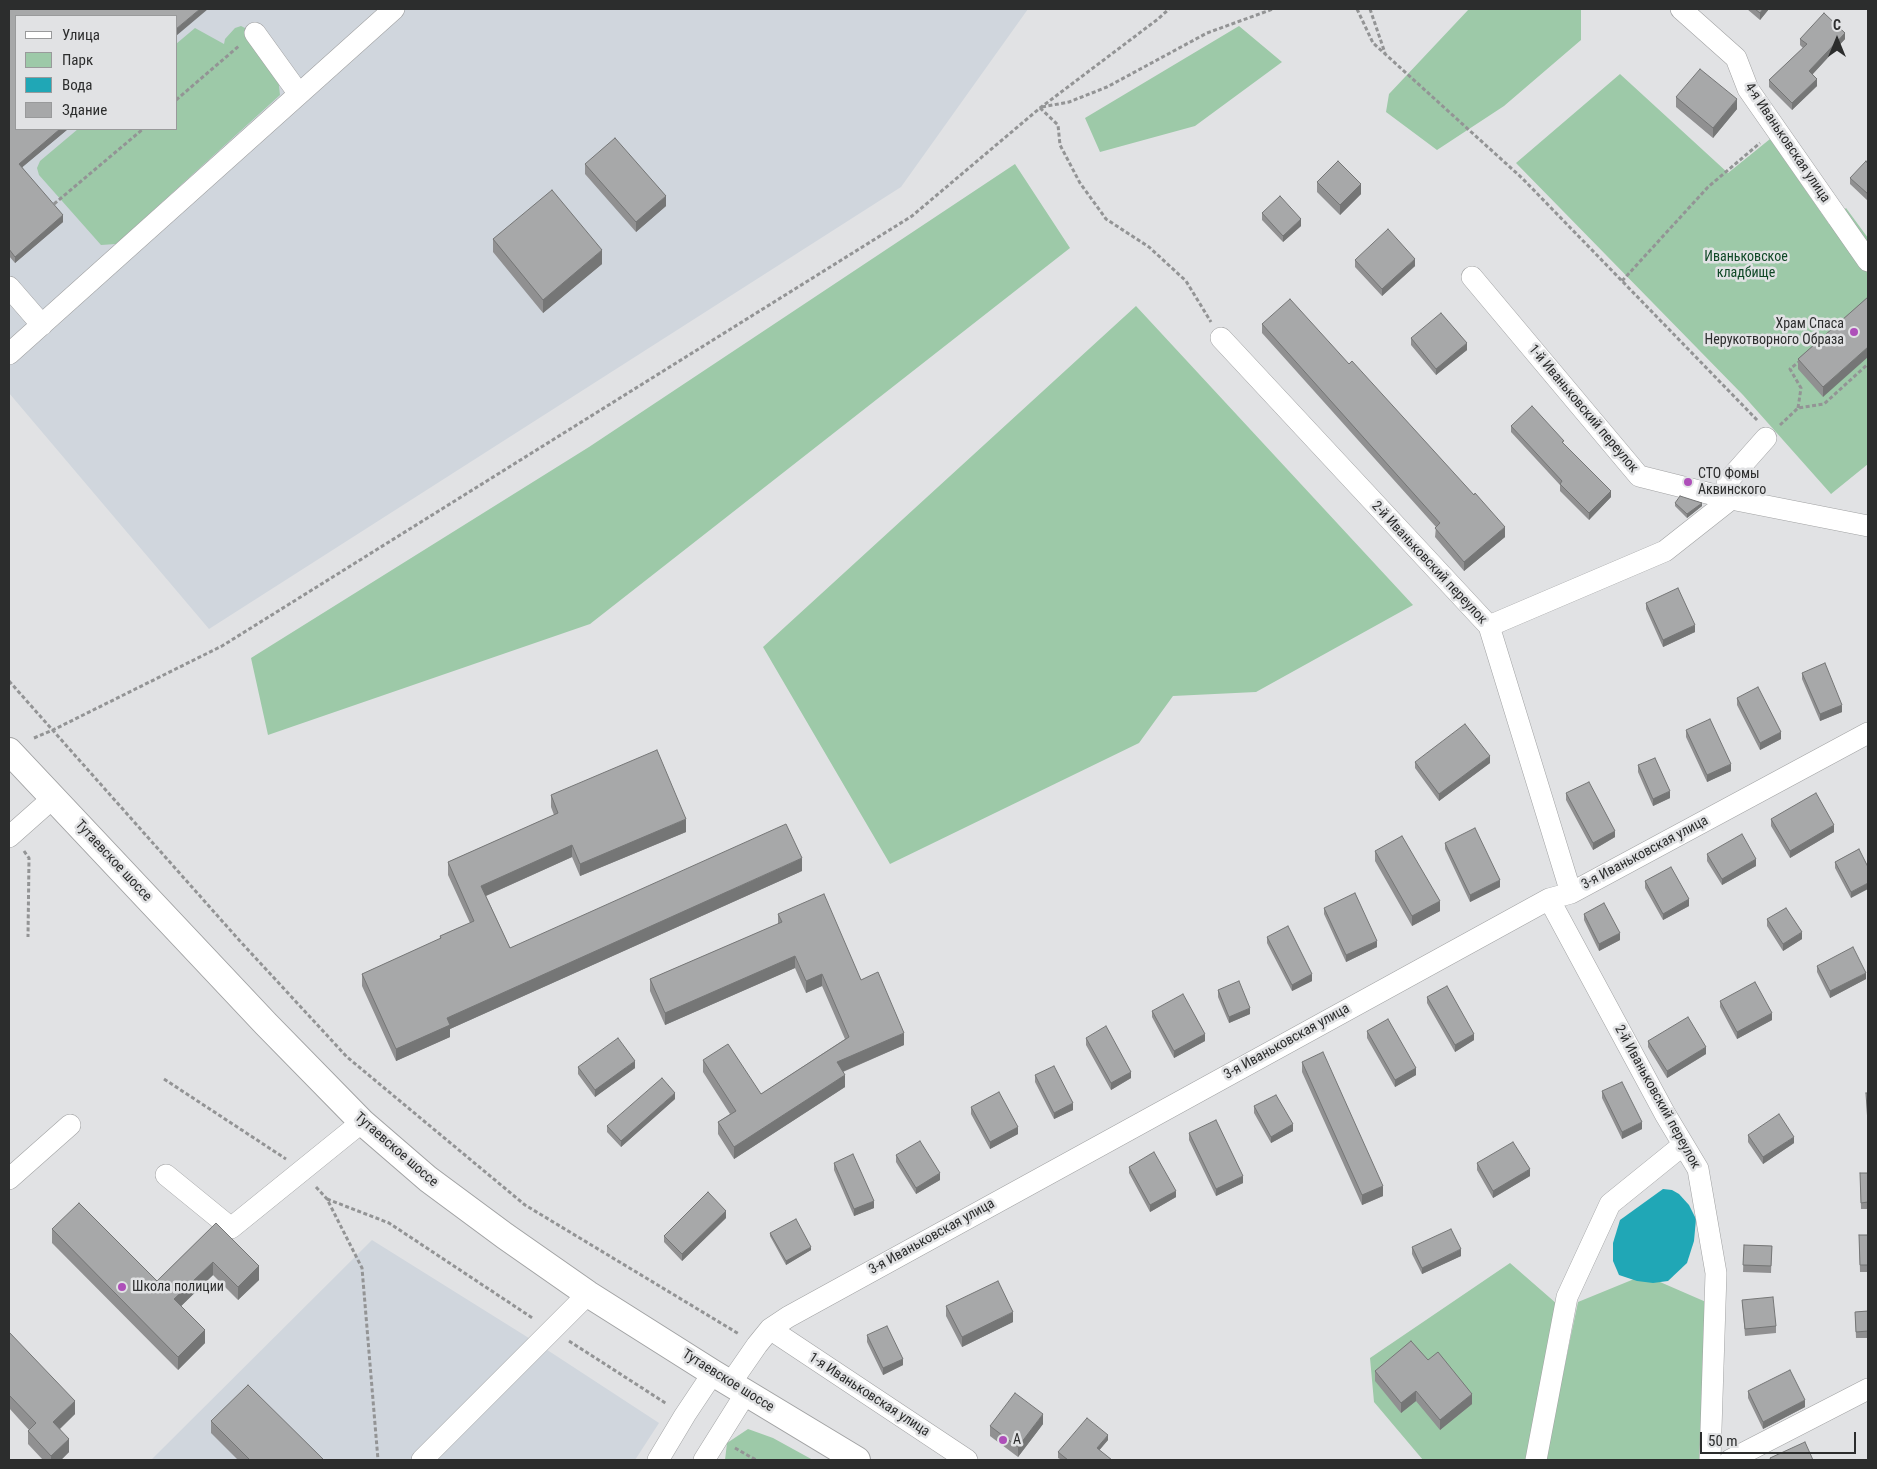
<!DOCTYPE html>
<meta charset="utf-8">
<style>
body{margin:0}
#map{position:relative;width:1877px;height:1469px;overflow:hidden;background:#e1e2e4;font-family:"Roboto Condensed",sans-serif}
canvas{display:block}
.frame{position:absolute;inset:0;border:10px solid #2c2d2d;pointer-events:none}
.legend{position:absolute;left:15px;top:15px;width:162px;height:115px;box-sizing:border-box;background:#e1e2e4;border:1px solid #999a9b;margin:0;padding:6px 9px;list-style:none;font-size:15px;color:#2c2d2d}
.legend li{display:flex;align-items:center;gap:10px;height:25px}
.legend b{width:25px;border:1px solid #999a9b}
.north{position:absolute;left:1812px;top:15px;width:50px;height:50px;-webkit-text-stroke:4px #e1e2e4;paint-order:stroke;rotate:0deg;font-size:14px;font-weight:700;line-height:20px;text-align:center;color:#2c2d2d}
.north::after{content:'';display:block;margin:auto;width:18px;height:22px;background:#2c2d2d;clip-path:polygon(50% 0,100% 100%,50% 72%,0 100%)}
.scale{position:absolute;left:1700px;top:1432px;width:156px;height:22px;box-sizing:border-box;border:2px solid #2c2d2d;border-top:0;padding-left:6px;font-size:15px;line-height:18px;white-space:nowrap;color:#2c2d2d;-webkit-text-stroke:4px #e1e2e4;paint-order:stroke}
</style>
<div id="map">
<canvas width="1877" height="1469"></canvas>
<div class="frame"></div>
<ul class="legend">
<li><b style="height:6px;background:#fff"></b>Улица</li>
<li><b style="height:14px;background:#9dc9a8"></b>Парк</li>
<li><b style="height:14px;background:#20a7b6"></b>Вода</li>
<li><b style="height:14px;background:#a7a8a9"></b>Здание</li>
</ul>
<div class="north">С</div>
<div class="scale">50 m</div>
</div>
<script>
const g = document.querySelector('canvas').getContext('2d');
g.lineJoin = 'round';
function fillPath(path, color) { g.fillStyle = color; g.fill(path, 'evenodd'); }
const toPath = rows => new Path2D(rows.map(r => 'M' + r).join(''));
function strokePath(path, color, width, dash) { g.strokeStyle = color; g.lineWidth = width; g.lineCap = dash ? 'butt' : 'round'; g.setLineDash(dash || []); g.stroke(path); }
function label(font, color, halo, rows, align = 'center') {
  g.font = font + ' "Roboto Condensed",sans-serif'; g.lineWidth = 5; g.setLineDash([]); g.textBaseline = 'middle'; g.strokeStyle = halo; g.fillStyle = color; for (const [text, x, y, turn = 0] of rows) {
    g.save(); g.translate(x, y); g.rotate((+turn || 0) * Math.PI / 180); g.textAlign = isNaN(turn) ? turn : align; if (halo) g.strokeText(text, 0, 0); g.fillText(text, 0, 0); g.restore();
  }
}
fillPath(toPath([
 [9,9,1028,9,901,187,209,629,9,393],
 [16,16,176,16,176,129,16,129],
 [372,1240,532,1340,659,1423,635,1460,151,1460]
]), '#d0d6dd');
fillPath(toPath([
 [1469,9,1581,9,1581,40,1504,106,1437,150,1386,112,1389,94],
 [241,26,245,28,256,42,278,77,280,95,116,244,101,245,39,175,37,168,40,161,78,129,176,129,176,44,195,28,224,44,225,39,235,28],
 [1239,26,1282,62,1195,126,1100,152,1085,118],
 [1620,74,1728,173,1770,139,1829,224,1846,208,1868,238,1868,464,1831,494,1743,395,1516,163],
 [1015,164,1070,248,590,624,268,735,251,658,589,447],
 [1136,306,1413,605,1256,692,1173,696,1139,743,890,864,763,647],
 [1510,1263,1557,1304,1526,1460,1423,1460,1374,1402,1370,1358],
 [1644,1275,1706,1302,1703,1460,1545,1460,1578,1302],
 [748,1429,773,1438,813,1460,725,1460,727,1443]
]), '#9dc9a8');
fillPath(toPath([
 [1663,1189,1672,1190,1679,1194,1689,1205,1696,1219,1694,1241,1687,1263,1668,1281,1653,1283,1637,1281,1619,1275,1613,1261,1613,1243,1620,1220]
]), '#20a7b6');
const minor = toPath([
 [1681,9,1736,58,1748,89,1868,261],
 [255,33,299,94],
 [1472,277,1639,476,1731,499,1868,526],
 [9,287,42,325],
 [1221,338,1489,626,1571,893],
 [9,354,394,9],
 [1489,626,1665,551,1731,499,1727,482,1766,438],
 [9,837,53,798],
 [1549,899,1665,1114,1698,1169,1716,1273,1710,1460],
 [166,1175,231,1228,362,1122],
 [9,1179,70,1125],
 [770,1329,967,1460],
 [730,1384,757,1345,770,1329,788,1317,1549,899,1571,893,1868,733],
 [422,1460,588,1294],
 [658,1460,685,1415,713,1373],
 [704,1460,746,1393],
 [1536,1460,1567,1297,1610,1204,1683,1145],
 [1730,1460,1868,1389]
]);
const major = toPath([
 [9,751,266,1024,362,1122,428,1179,505,1236,588,1294,713,1373,857,1460]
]);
strokePath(minor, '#a1a2a3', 22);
strokePath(major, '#a1a2a3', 28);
strokePath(toPath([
 [1357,9,1373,43,1522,178,1758,421],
 [1370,9,1385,53],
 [176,100,240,45],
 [1042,107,1069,102,1107,87,1207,33,1273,9],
 [1040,108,1058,125,1060,145,1080,183,1106,219,1149,247,1186,281,1211,322],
 [54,204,143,129],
 [1622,281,1708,187,1760,143],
 [1798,408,1801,388,1790,369,1800,361],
 [1780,425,1798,408,1824,404,1868,364],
 [9,681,239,940,347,1057,525,1205,739,1334],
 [34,738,53,730,222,646,912,216,1040,108,1158,19,1169,9],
 [24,851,29,858,28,937],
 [164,1079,286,1159],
 [316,1187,327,1199,362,1268,378,1460],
 [327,1199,389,1223,534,1319],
 [569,1341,667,1404],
 [735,1448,756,1460]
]), '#939495', 3, [4, 2.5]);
strokePath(minor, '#fff', 21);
strokePath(major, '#fff', 26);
fillPath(toPath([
 [9,9,16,129,68,129,22,167,63,222,15,263,9,256],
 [1747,9,1769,9,1760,20],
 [1800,39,1845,39,1812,75,1817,86,1792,110,1769,87,1769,80,1803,48,1800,45],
 [1676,97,1737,109,1713,138,1676,107],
 [585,164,666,206,636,232,585,174],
 [1868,164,1868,201,1850,184,1850,178],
 [1317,182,1361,194,1340,215,1317,192],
 [1262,213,1301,226,1283,242,1262,220],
 [493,239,602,264,543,313,493,252],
 [1355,260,1415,266,1382,296,1355,267],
 [1868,297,1823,397,1798,369,1798,359],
 [1262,324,1349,364,1474,495,1505,537,1464,571,1435,537,1436,527,1262,333],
 [1411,338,1467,350,1436,375,1411,345],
 [1511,426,1564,444,1611,497,1589,520,1560,491,1560,485,1511,432],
 [1675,503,1702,506,1687,518,1675,506],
 [1646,603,1695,632,1663,647,1646,609],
 [1802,673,1842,712,1820,721,1802,679],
 [1737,698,1781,739,1760,750,1737,705],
 [1686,730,1731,771,1707,782,1686,737],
 [1415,762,1490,763,1439,801,1415,768],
 [1638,765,1670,798,1653,806,1638,772],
 [1566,793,1615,837,1593,850,1566,800],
 [551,795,686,832,580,876,572,857,486,896,510,948,802,871,450,1029,450,1037,396,1061,362,986,362,974,440,939,440,936,470,923,448,875,448,862,554,815,551,807],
 [1771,819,1834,832,1790,858,1771,826],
 [1445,843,1500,887,1470,902,1445,849],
 [1859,849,1851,898,1835,868,1835,862],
 [1375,851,1440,911,1412,926,1375,861],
 [1707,854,1756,866,1722,885,1707,861],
 [1645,881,1689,906,1663,920,1645,888],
 [1324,908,1377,947,1346,962,1324,914],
 [778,914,861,980,904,1045,843,1072,845,1087,734,1159,718,1134,718,1122,730,1114,703,1072,703,1060,761,1094,845,1039,822,986,806,993,795,968,665,1025,650,991,650,979,778,924],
 [1584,914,1620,940,1599,951,1584,920],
 [1767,919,1802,939,1783,951,1767,926],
 [1267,937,1312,981,1292,991,1267,943],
 [1817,966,1866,979,1830,998,1817,972],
 [1218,990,1250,1014,1229,1023,1218,997],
 [1427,997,1474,1040,1455,1052,1427,1003],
 [1720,1001,1772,1020,1737,1039,1720,1007],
 [1152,1011,1205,1041,1174,1058,1152,1017],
 [1367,1031,1416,1075,1395,1087,1367,1038],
 [1086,1038,1131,1078,1111,1090,1086,1045],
 [1648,1041,1706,1054,1667,1078,1648,1047],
 [1302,1062,1383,1196,1362,1205,1302,1072],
 [578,1067,635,1068,595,1097,578,1074],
 [1035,1075,1073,1110,1054,1119,1035,1082],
 [1602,1091,1642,1129,1622,1139,1602,1098],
 [675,1099,621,1147,607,1132,607,1126],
 [1254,1106,1293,1131,1271,1143,1254,1113],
 [971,1107,1018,1134,990,1149,971,1114],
 [1189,1133,1243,1183,1216,1196,1189,1140],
 [1748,1135,1794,1143,1763,1164,1748,1142],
 [896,1155,940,1180,916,1194,896,1162],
 [834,1163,874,1208,854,1216,834,1170],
 [1477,1163,1530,1176,1493,1198,1477,1170],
 [1129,1167,1176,1197,1150,1212,1129,1173],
 [1860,1173,1868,1173,1868,1209,1861,1209],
 [726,1218,682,1261,664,1242,664,1236],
 [216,1223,259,1280,238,1300,213,1275,181,1306,205,1343,178,1370,52,1243,52,1229,157,1281],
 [770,1233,811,1250,786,1265,770,1236],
 [1859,1235,1868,1235,1868,1272,1860,1272],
 [1744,1245,1772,1246,1771,1273,1743,1272],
 [1412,1247,1461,1256,1422,1274,1412,1254],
 [1742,1300,1776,1326,1776,1333,1745,1336],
 [946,1306,1013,1322,962,1347,946,1316],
 [1868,1311,1868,1338,1856,1338,1855,1312],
 [9,1332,75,1414,60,1429,69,1452,61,1460,43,1460,28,1444,28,1431,29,1430,9,1408],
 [867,1335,903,1365,883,1375,867,1342],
 [1428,1360,1472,1404,1440,1430,1416,1401,1401,1413,1375,1381,1375,1371],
 [1748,1391,1805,1407,1763,1429,1748,1398],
 [211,1421,324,1460,238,1460,211,1433],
 [1043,1424,1018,1457,990,1436,990,1426],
 [1108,1440,1099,1450,1112,1460,1062,1460,1058,1458,1058,1452]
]), '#909091');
fillPath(toPath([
 [200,9,208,9,176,36,176,29],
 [1763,9,1769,9,1760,20,1760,13],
 [1845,33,1845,39,1809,78,1809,71],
 [1817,79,1817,86,1792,110,1792,103],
 [1737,99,1737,109,1713,138,1713,128],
 [60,129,68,129,19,170,19,164],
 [1361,184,1361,194,1340,215,1340,205],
 [666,196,666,206,636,232,636,222],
 [63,215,63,222,15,263,15,257],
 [1301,219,1301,226,1283,242,1283,236],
 [602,250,602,264,543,313,543,300],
 [1415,259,1415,266,1382,296,1382,289],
 [1467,343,1467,350,1436,375,1436,369],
 [1868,347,1868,357,1823,397,1823,387],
 [1611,491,1611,497,1589,520,1589,513],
 [1702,503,1702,506,1687,518,1687,514],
 [1505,527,1505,537,1464,571,1464,562],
 [1695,625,1695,632,1663,647,1663,640],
 [1842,705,1842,712,1820,721,1820,714],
 [1781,732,1781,739,1760,750,1760,743],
 [1490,756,1490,763,1439,801,1439,794],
 [1731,764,1731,771,1707,782,1707,775],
 [1670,791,1670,798,1653,806,1653,799],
 [686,819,686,832,580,876,580,864],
 [1834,825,1834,832,1790,858,1790,851],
 [1615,831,1615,837,1593,850,1593,843],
 [572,845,572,857,481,898,481,886],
 [802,858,802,871,450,1029,450,1037,396,1061,396,1049,447,1018],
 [1756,859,1756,866,1722,885,1722,879],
 [1500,880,1500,887,1470,902,1470,895],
 [1868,883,1868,889,1851,898,1851,892],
 [1689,899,1689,906,1663,920,1663,914],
 [1440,901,1440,911,1412,926,1412,916],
 [1802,932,1802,939,1783,951,1783,944],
 [1620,933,1620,940,1599,951,1599,944],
 [1377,941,1377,947,1346,962,1346,955],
 [795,956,795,968,665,1025,665,1013],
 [1866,973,1866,979,1830,998,1830,991],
 [822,974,822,986,806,993,806,981],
 [1312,974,1312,981,1292,991,1292,985],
 [1250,1008,1250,1014,1229,1023,1229,1017],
 [1772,1013,1772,1020,1737,1039,1737,1032],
 [904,1033,904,1045,837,1074,837,1062],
 [1205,1034,1205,1041,1174,1058,1174,1051],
 [1474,1034,1474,1040,1455,1052,1455,1045],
 [1706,1047,1706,1054,1667,1078,1667,1071],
 [635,1061,635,1068,595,1097,595,1090],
 [1416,1068,1416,1075,1395,1087,1395,1080],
 [1131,1072,1131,1078,1111,1090,1111,1083],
 [845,1075,845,1087,734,1159,734,1147],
 [675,1093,675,1099,621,1147,621,1141],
 [1073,1103,1073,1110,1054,1119,1054,1113],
 [1642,1122,1642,1129,1622,1139,1622,1132],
 [1293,1124,1293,1131,1271,1143,1271,1137],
 [1018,1127,1018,1134,990,1149,990,1142],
 [1794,1137,1794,1143,1763,1164,1763,1157],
 [1530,1169,1530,1176,1493,1198,1493,1191],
 [940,1173,940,1180,916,1194,916,1188],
 [1243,1176,1243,1183,1216,1196,1216,1189],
 [1383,1186,1383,1196,1362,1205,1362,1195],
 [1176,1191,1176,1197,1150,1212,1150,1205],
 [874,1201,874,1208,854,1216,854,1209],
 [726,1211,726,1218,682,1261,682,1254],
 [811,1247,811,1250,786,1265,786,1261],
 [1461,1249,1461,1256,1422,1274,1422,1268],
 [213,1262,213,1275,174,1313,174,1299],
 [259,1266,259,1280,238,1300,238,1287],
 [1013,1312,1013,1322,962,1347,962,1337],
 [205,1330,205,1343,178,1370,178,1357],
 [903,1359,903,1365,883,1375,883,1368],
 [1416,1391,1416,1401,1401,1413,1401,1403],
 [1472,1394,1472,1404,1440,1430,1440,1420],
 [1805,1400,1805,1407,1763,1429,1763,1422],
 [75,1401,75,1414,53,1435,53,1422],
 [1043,1414,1043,1424,1018,1457,1018,1447],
 [1108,1435,1108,1440,1097,1453,1097,1448],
 [69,1439,69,1452,61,1460,51,1460,51,1456]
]), '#757676');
const building = toPath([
 [9,9,200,9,176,29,176,16,16,16,16,129,60,129,19,164,63,215,15,257,9,249,9,9],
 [1755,9,1763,9,1760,13,1755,9],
 [1824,13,1845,33,1809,71,1817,79,1792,103,1769,80,1807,44,1800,39,1824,13],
 [1700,69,1737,99,1713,128,1676,97,1700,69],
 [615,138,666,196,636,222,585,164,615,138],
 [1338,161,1361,184,1340,205,1317,182,1338,161],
 [1866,161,1868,164,1868,194,1850,178,1866,161],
 [552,190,602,250,543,300,493,239,552,190],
 [1280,196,1301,219,1283,236,1262,213,1280,196],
 [1388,229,1415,259,1382,289,1355,260,1388,229],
 [1868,297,1868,347,1823,387,1798,359,1868,297],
 [1290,299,1349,364,1352,361,1474,495,1475,493,1505,527,1464,562,1435,528,1440,523,1262,324,1290,299],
 [1441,313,1467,343,1436,369,1411,338,1441,313],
 [1532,406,1564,441,1562,442,1611,491,1589,513,1560,484,1562,481,1511,426,1532,406],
 [1680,496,1702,503,1687,514,1675,503,1680,496],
 [1678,588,1695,625,1663,640,1646,603,1678,588],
 [1825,663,1842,705,1820,714,1802,673,1825,663],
 [1758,687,1781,732,1760,743,1737,698,1758,687],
 [1710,719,1731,764,1707,775,1686,730,1710,719],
 [1465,724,1490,756,1439,794,1415,762,1465,724],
 [657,750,686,819,580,864,572,845,481,886,510,948,786,824,802,858,447,1018,450,1025,396,1049,362,974,441,938,440,936,474,921,448,862,558,813,551,795,657,750],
 [1655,758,1670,791,1653,799,1638,765,1655,758],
 [1589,782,1615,831,1593,843,1566,793,1589,782],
 [1816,793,1834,825,1790,851,1771,819,1816,793],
 [1475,828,1500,880,1470,895,1445,843,1475,828],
 [1742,834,1756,859,1722,879,1707,854,1742,834],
 [1402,836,1440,901,1412,916,1375,851,1402,836],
 [1859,849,1868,867,1868,883,1851,892,1835,862,1859,849],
 [1671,867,1689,899,1663,914,1645,881,1671,867],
 [1355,893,1377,941,1346,955,1324,908,1355,893],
 [824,894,861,980,878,972,904,1033,837,1062,845,1075,734,1147,718,1122,736,1111,703,1060,728,1044,761,1094,849,1037,822,974,806,981,795,956,665,1013,650,979,782,922,778,914,824,894],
 [1604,903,1620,933,1599,944,1584,914,1604,903],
 [1786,908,1802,932,1783,944,1767,919,1786,908],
 [1288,926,1312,974,1292,985,1267,937,1288,926],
 [1853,947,1866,973,1830,991,1817,966,1853,947],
 [1239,981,1250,1008,1229,1017,1218,990,1239,981],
 [1755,982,1772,1013,1737,1032,1720,1001,1755,982],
 [1447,986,1474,1034,1455,1045,1427,997,1447,986],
 [1183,994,1205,1034,1174,1051,1152,1011,1183,994],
 [1688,1017,1706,1047,1667,1071,1648,1041,1688,1017],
 [1388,1019,1416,1068,1395,1080,1367,1031,1388,1019],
 [1106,1026,1131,1072,1111,1083,1086,1038,1106,1026],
 [618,1038,635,1061,595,1090,578,1067,618,1038],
 [1323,1052,1383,1186,1362,1195,1302,1062,1323,1052],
 [1054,1066,1073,1103,1054,1113,1035,1075,1054,1066],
 [662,1078,675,1093,621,1141,607,1126,662,1078],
 [1622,1082,1642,1122,1622,1132,1602,1091,1622,1082],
 [999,1092,1018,1127,990,1142,971,1107,999,1092],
 [1866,1093,1868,1093,1868,1123,1866,1093],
 [1276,1095,1293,1124,1271,1137,1254,1106,1276,1095],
 [1779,1114,1794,1137,1763,1157,1748,1135,1779,1114],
 [1216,1120,1243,1176,1216,1189,1189,1133,1216,1120],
 [920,1141,940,1173,916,1188,896,1155,920,1141],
 [1513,1142,1530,1169,1493,1191,1477,1163,1513,1142],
 [1154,1152,1176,1191,1150,1205,1129,1167,1154,1152],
 [853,1154,874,1201,854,1209,834,1163,853,1154],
 [1860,1173,1868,1173,1868,1202,1861,1203,1860,1173],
 [708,1192,726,1211,682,1254,664,1236,708,1192],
 [79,1203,157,1281,216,1223,259,1266,238,1287,213,1262,174,1299,205,1330,178,1357,52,1229,79,1203],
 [796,1219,811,1247,786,1261,770,1233,796,1219],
 [1451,1229,1461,1249,1422,1268,1412,1247,1451,1229],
 [1859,1235,1868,1235,1868,1265,1860,1265,1859,1235],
 [1744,1245,1772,1246,1771,1266,1743,1265,1744,1245],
 [998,1281,1013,1312,962,1337,946,1306,998,1281],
 [1773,1297,1776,1326,1745,1329,1742,1300,1773,1297],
 [1868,1311,1868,1331,1856,1332,1855,1312,1868,1311],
 [887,1326,903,1359,883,1368,867,1335,887,1326],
 [9,1332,75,1401,53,1422,69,1439,51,1456,28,1431,36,1423,9,1395,9,1332],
 [1411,1341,1428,1360,1438,1352,1472,1394,1440,1420,1416,1391,1401,1403,1375,1371,1411,1341],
 [1790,1370,1805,1400,1763,1422,1748,1391,1790,1370],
 [248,1385,324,1460,250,1460,211,1421,248,1385],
 [1015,1393,1043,1414,1018,1447,990,1426,1015,1393],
 [1087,1418,1108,1435,1097,1448,1112,1460,1068,1460,1058,1452,1087,1418],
 [1805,1442,1813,1460,1771,1460,1770,1458,1805,1442]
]);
fillPath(building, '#a7a8a9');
strokePath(building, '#757676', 1);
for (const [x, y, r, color] of [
 [1854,332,5,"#ae4fb9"],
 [1688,482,5,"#ae4fb9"],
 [122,1287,5,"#ae4fb9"],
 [1003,1440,5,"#ae4fb9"]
]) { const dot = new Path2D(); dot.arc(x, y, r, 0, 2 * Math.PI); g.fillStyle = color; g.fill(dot); strokePath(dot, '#e1e2e4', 2); }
label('14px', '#2c2d2d', '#e1e2e4', [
 ["4-я Иваньковская улица",1787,143,56],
 ["1-й Иваньковский переулок",1583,409,50],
 ["2-й Иваньковский переулок",1429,563,47],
 ["3-я Иваньковская улица",1645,853,-28],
 ["Тутаевское шоссе",113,861,47],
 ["3-я Иваньковская улица",1287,1042,-29],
 ["2-й Иваньковский переулок",1657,1097,61],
 ["Тутаевское шоссе",396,1150,41],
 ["3-я Иваньковская улица",932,1237,-29],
 ["Тутаевское шоссе",728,1381,32],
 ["1-я Иваньковская улица",869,1395,33]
]);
label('14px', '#0f4826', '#e1e2e4', [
 ["Иваньковское",1746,257],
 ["кладбище",1746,273]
]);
label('14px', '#2c2d2d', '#e1e2e4', [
 ["Храм Спаса",1844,324,"right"],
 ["Нерукотворного Образа",1844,340,"right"],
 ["СТО Фомы",1698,474],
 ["Аквинского",1698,490],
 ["Школа полиции",132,1287],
 ["А",1013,1440]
], 'left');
</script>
